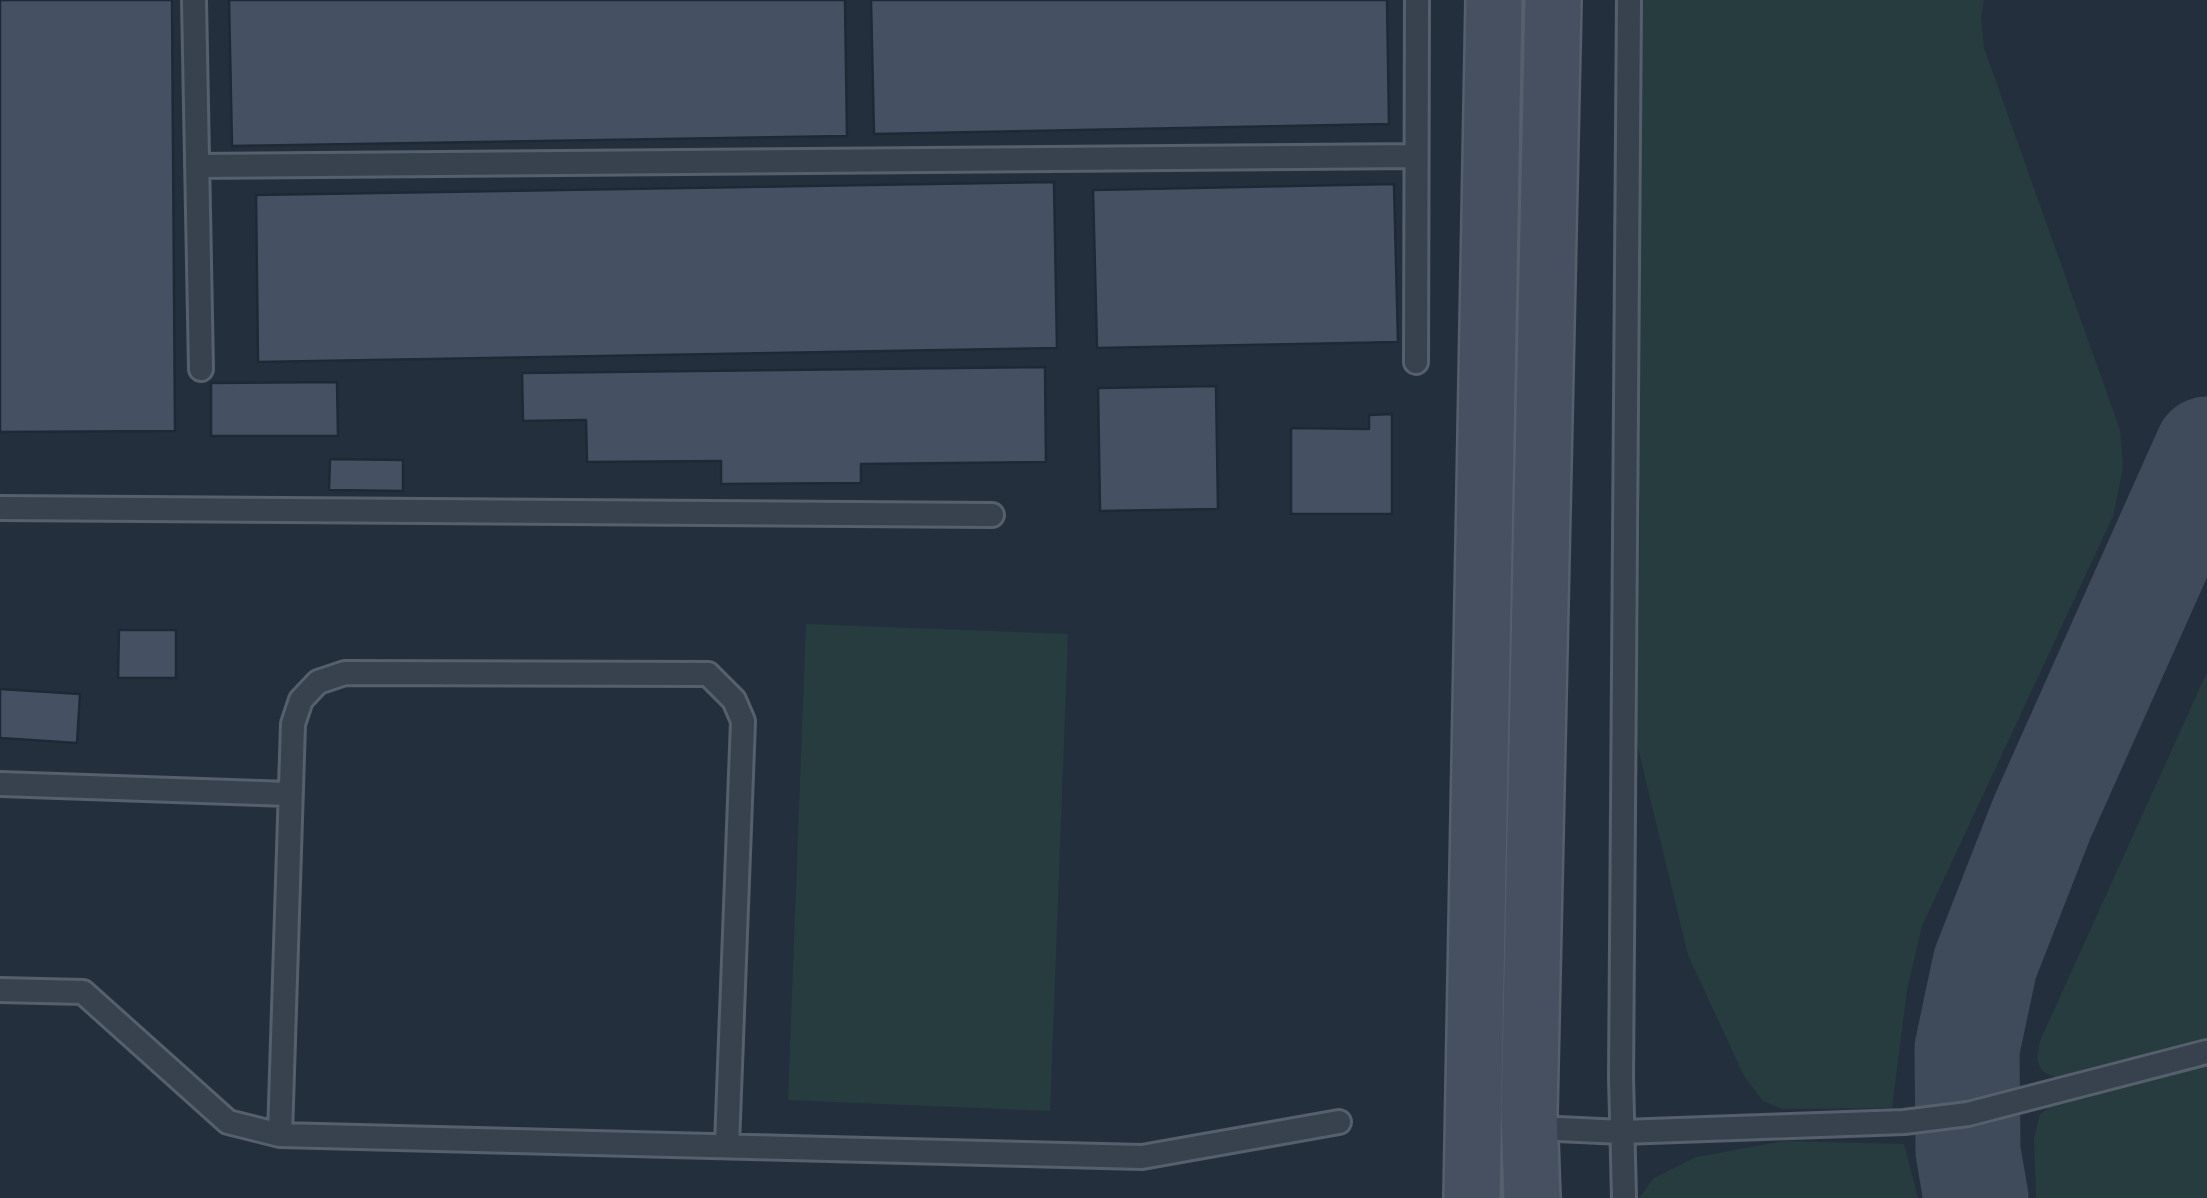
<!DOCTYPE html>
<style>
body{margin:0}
canvas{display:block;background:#242f3e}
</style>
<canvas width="2207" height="1198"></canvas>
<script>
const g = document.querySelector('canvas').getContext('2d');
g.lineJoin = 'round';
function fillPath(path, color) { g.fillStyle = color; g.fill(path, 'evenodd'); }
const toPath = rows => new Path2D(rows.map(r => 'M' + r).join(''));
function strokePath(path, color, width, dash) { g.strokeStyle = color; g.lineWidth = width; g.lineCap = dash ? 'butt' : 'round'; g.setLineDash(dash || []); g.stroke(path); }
fillPath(toPath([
 [1636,0,1984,0,1981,17,1984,48,2120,430,2123,468,2113,516,1922,926,1907,990,1892,1108,1782,1109,1763,1101,1744,1076,1688,955,1637,744,1640,499,1631,475],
 [806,624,1068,634,1050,1111,788,1100],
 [2207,672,2207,1041,2067,1077,2054,1077,2042,1071,2037,1060,2040,1041],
 [2207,1062,2207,1198,2036,1198,2034,1137,2040,1115,2055,1101],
 [1785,1141,1904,1144,1918,1198,1639,1198,1654,1178,1696,1157]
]), '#263c3f');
strokePath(toPath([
 [1976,1198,1968,1151,1967,1049,1985,964,2042,818,2207,449]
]), '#3f4a5a', 105);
const building = toPath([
 [0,0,172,0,175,431,0,432,0,0],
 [229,0,845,0,847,136,232,146,229,0],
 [871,0,1387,0,1389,124,874,134,871,0],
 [1054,182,1057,348,258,362,256,195,1054,182],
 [1394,184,1398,342,1097,348,1093,190,1394,184],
 [1045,367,1046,462,861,464,861,483,721,484,721,461,587,462,586,420,523,421,522,373,1045,367],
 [337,382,338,436,211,436,211,383,337,382],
 [1216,386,1218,509,1100,511,1098,388,1216,386],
 [1392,414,1392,514,1291,514,1291,428,1369,429,1369,415,1392,414],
 [330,459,403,460,403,491,329,490,330,459],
 [119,630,176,630,176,678,118,678,119,630],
 [0,689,80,694,77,743,0,738,0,689]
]);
fillPath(building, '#455162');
strokePath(building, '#1f2835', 2.5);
const lane = toPath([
 [194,0,201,369],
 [197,166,1416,156],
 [1416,362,1417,0],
 [0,508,992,515],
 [0,784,289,794],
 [0,990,83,992,228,1122,280,1135],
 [1558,1129,1622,1132,1904,1122,1968,1114,2207,1052],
 [727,1145,743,721,734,700,708,674,345,673,318,682,301,700,293,724,280,1135,1142,1157,1339,1122],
 [1624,1198,1621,1077,1629,0]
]);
const secondary = toPath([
 [1472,1198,1494,0],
 [1532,1198,1529,1112,1553,0]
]);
strokePath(lane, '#565f6c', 28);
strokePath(secondary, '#565f6c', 60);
strokePath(lane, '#38414e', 22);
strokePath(secondary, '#465061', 55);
</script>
